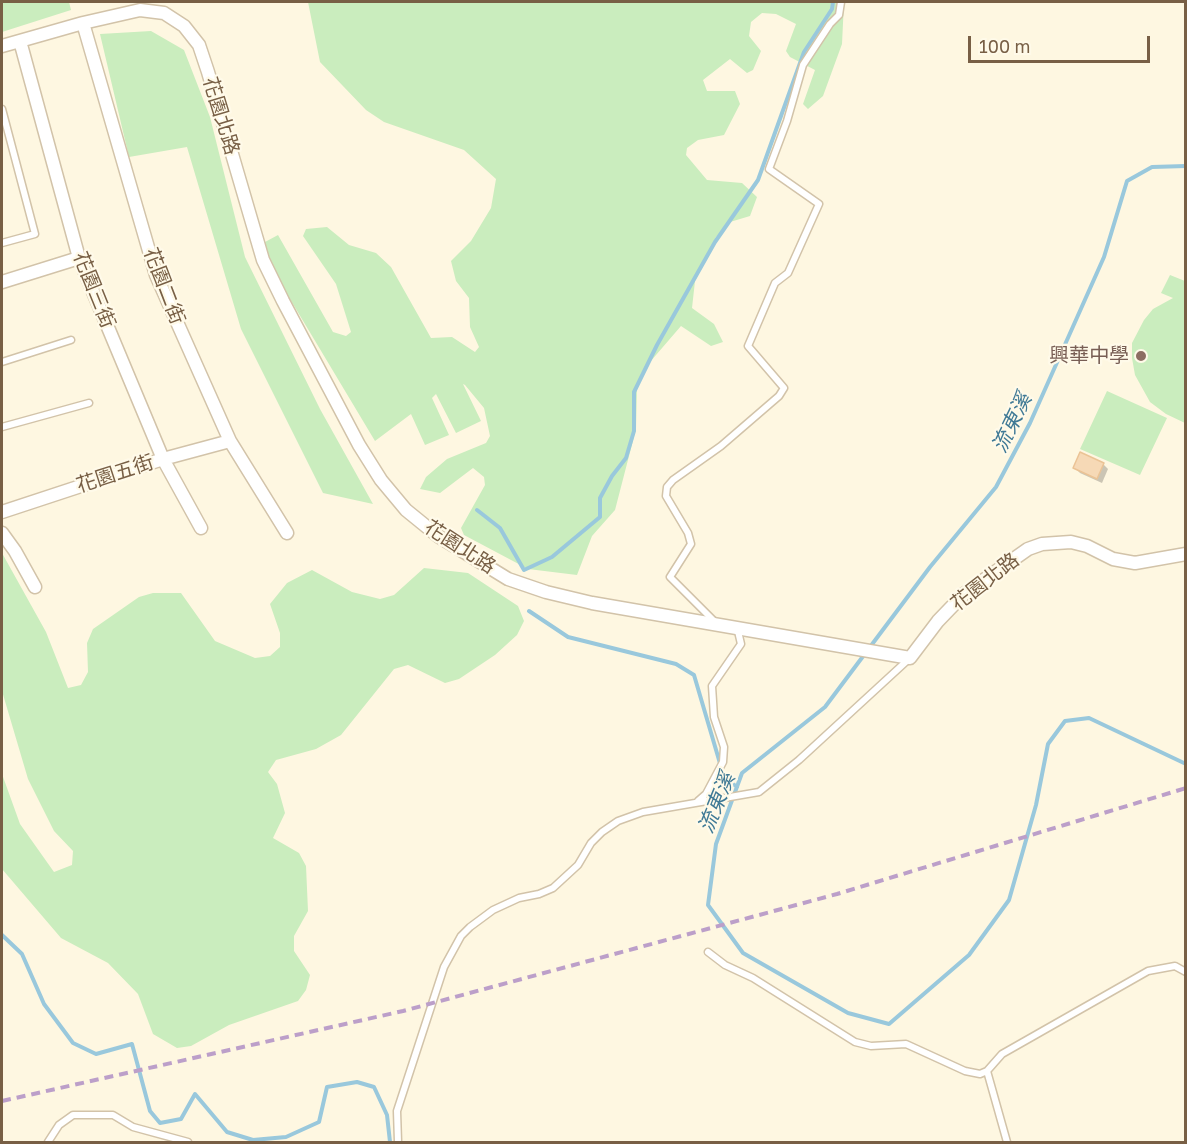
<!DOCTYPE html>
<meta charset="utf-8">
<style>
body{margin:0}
#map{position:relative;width:1187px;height:1144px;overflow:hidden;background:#fef7e1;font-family:"Golos Text",sans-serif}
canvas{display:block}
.frame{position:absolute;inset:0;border:3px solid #785f45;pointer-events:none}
.scale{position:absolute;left:968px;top:36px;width:182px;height:27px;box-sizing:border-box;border:3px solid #785f45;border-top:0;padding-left:8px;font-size:18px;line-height:21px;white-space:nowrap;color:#785f45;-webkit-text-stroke:4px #fffae9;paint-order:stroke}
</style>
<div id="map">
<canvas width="1187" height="1144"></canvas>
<div class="frame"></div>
<div class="scale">100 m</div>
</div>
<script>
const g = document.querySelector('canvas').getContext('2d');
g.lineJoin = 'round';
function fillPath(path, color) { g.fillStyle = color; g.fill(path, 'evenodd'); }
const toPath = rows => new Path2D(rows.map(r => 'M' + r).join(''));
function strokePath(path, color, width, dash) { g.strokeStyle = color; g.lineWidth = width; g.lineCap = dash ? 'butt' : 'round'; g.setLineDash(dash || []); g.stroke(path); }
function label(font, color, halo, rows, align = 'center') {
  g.font = font + ' "Golos Text","Noto Sans TC",sans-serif'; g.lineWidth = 4.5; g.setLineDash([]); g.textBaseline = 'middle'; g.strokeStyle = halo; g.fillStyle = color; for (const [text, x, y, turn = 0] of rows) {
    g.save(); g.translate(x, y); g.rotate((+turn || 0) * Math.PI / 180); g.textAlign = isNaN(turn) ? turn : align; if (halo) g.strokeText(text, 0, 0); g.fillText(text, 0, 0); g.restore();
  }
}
fillPath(toPath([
 [2,2,69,2,71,10,2,32],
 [308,2,844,2,842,44,823,96,808,109,803,104,815,70,790,57,786,51,796,24,776,14,762,13,751,22,749,36,761,51,753,70,747,73,730,59,703,80,707,91,735,91,740,104,724,135,698,140,687,148,686,155,707,180,742,183,757,197,750,216,730,222,716,237,695,281,692,308,714,324,723,342,711,346,681,326,650,362,637,387,636,429,615,510,592,536,577,575,528,569,464,535,461,528,485,485,484,477,473,468,440,493,420,489,426,477,447,459,486,443,490,436,484,408,465,385,463,384,481,421,456,433,436,394,432,398,449,435,425,445,411,414,375,441,269,264,265,242,278,235,333,332,346,336,351,332,336,284,303,236,306,229,327,227,349,245,376,253,391,267,431,338,452,337,475,352,479,347,470,327,469,298,456,281,451,261,471,241,491,208,496,179,464,150,384,122,366,110,320,62],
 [151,31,184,50,210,117,245,257,320,409,373,504,323,493,241,329,187,147,129,157,100,34],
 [1170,275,1185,281,1185,423,1166,414,1150,402,1135,375,1132,358,1132,343,1144,320,1153,309,1173,298,1161,293],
 [1107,391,1167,418,1140,475,1080,449],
 [2,553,46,632,68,688,81,685,88,672,87,643,93,629,139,597,153,593,181,593,215,641,255,658,270,656,280,647,280,633,270,604,287,583,312,570,352,592,380,599,394,595,424,568,468,573,518,606,524,621,517,635,495,655,459,679,445,683,408,665,394,669,341,735,316,749,276,760,268,772,277,784,285,813,273,838,299,853,306,866,308,911,294,936,294,951,310,975,306,990,298,1001,229,1025,191,1046,177,1048,153,1034,138,994,108,963,61,938,2,869,2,774,20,824,54,872,72,865,73,851,54,831,28,779,2,691]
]), '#caedbe');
fillPath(toPath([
 [1103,464,1108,469,1102,483,1080,473,1075,468]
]), '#0003');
strokePath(toPath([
 [1186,166,1152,167,1127,181,1104,257,1030,423,996,487,930,567,825,707,742,773,716,844,708,905,743,953,848,1013,889,1024,969,955,1009,900,1036,805,1048,744,1065,721,1089,718,1186,764],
 [477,510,500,528,524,570,552,557,600,517,600,498,612,476,626,458,634,431,634,392,657,345,715,242,758,180,804,52,832,9,833,2],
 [529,611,568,637,676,664,694,675,724,777,737,787],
 [2,935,22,954,44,1004,73,1043,96,1054,132,1044,150,1111,160,1123,181,1119,195,1094,227,1132,253,1140,286,1137,319,1122,327,1087,357,1082,374,1087,387,1115,390,1142]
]), '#99c8dc', 4);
const building = toPath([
 [1080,452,1104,463,1097,479,1073,468,1080,452]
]);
fillPath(building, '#f6d9b6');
strokePath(building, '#ebc395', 1.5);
const service = toPath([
 [2,109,35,234,2,243],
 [2,362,71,340],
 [2,427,89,403],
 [715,622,670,577,691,544,688,533,666,496,667,487,673,480,721,446,779,396,784,388,748,346,775,283,788,273,819,204,769,169,787,121,803,65,830,24,839,15,841,2],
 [698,801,706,794,723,762,724,747,714,717,712,686,741,644,737,627],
 [708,952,725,965,753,978,855,1042,871,1046,906,1044,965,1071,980,1074,987,1071,1002,1054,1148,971,1175,966,1186,972],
 [987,1071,1007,1142],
 [48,1142,59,1125,73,1115,113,1115,133,1127,188,1142],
 [398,1142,397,1111,444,967,461,936,470,927,493,910,519,898,539,894,553,888,578,865,591,843,602,832,618,821,643,812,759,792,799,760,910,658]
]);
const minor = toPath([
 [83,23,156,275,230,441,287,533],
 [20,41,79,258,163,459,201,528],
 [2,46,83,23,140,10,164,13,184,26,199,45,208,72,263,260,283,301,359,445,381,480,406,510,438,536,508,579,546,592,592,603,910,658,938,621,964,594,1028,549,1042,544,1071,542,1087,546,1113,559,1135,563,1186,554],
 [2,282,79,258],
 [2,512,163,459,230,441],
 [2,533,15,551,35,587]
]);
strokePath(service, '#d2c3a9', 9);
strokePath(minor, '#d2c3a9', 15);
strokePath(service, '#fff', 6);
strokePath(minor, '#fff', 12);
strokePath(toPath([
 [2,1101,403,1011,837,894,1186,788]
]), '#bc9fc9', 4, [9, 6]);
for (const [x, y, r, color] of [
 [1141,356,6,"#8d6e63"]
]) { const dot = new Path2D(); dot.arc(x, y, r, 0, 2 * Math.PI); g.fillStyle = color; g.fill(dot); strokePath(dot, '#fffae9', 2); }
label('20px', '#785f45', '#fffae9', [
 ["花園北路",221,116,73],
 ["花園二街",164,286,69],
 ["花園三街",94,290,68],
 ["花園五街",115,474,-18],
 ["花園北路",460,547,33],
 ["花園北路",985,582,-38]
]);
label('20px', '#785e54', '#fffae9', [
 ["興華中學",1129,356]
], 'right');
label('italic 21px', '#3f7995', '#fffae9', [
 ["流東溪",1012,423,-64],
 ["流東溪",717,803,-68]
]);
</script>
